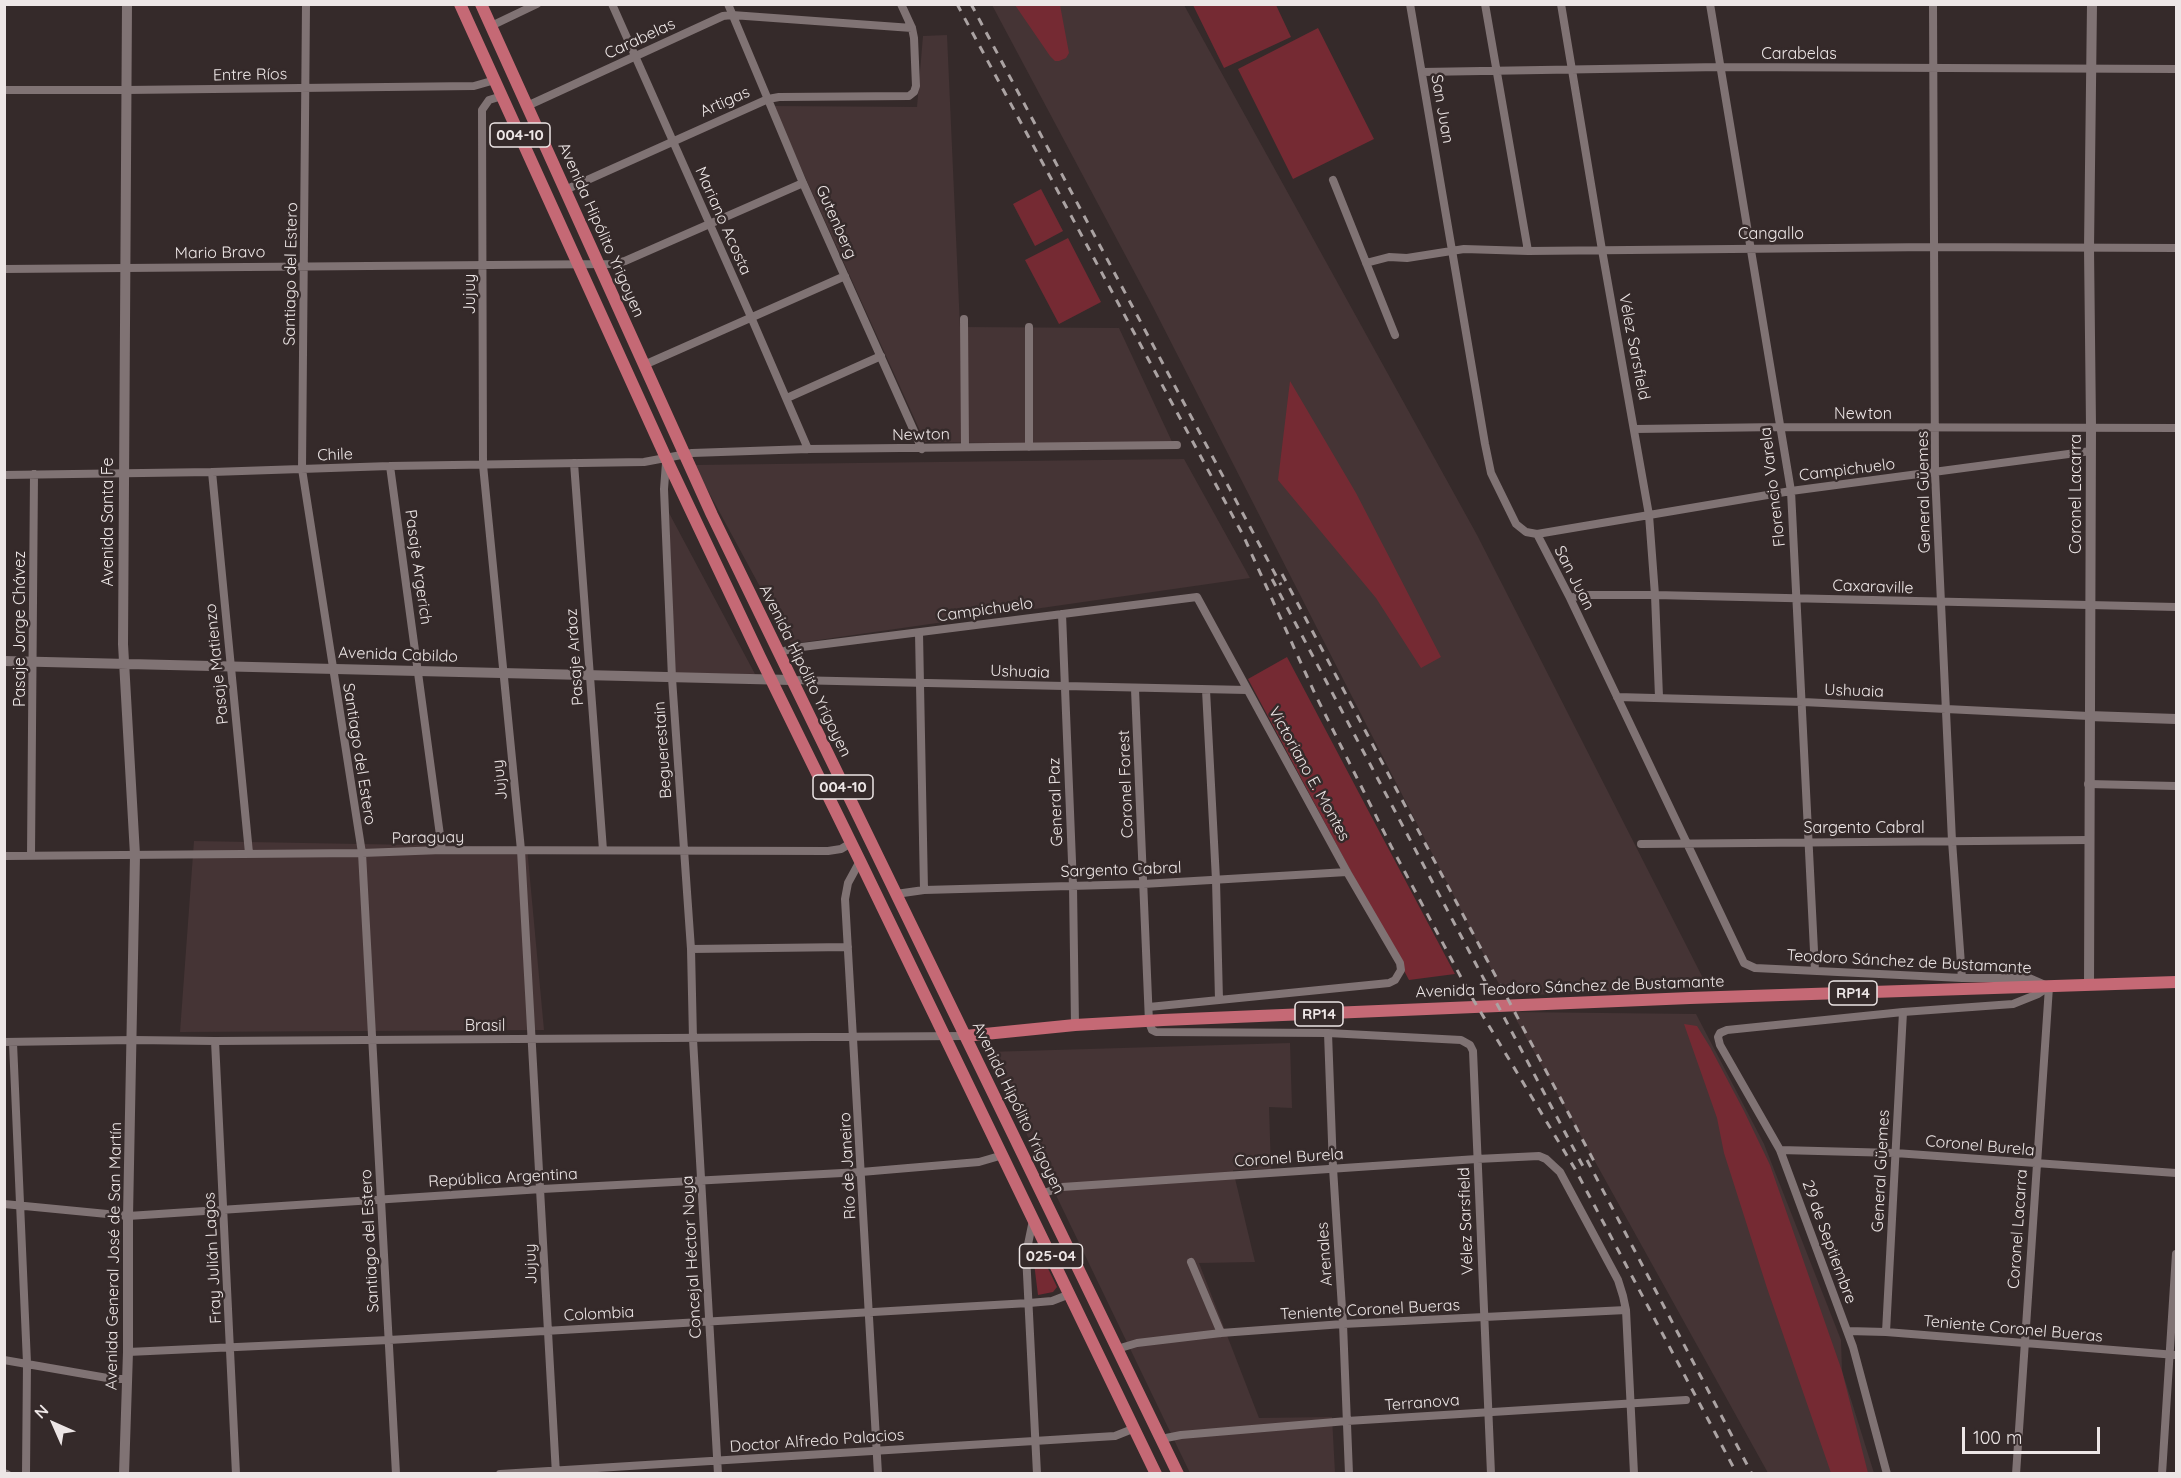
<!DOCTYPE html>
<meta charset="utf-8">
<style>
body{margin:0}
#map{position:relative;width:2181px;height:1478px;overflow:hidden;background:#352a2a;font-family:Quicksand,sans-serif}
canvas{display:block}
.frame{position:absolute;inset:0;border:6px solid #ede6e6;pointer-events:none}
.north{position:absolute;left:24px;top:1394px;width:60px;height:60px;-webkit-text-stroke:4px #352a2a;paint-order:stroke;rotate:315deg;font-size:16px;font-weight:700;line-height:24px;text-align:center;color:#ede6e6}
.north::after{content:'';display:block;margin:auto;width:21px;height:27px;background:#ede6e6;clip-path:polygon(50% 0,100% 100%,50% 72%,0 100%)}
.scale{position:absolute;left:1962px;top:1427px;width:138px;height:27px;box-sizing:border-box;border:3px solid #ede6e6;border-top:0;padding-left:8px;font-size:18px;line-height:21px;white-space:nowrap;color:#ede6e6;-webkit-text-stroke:4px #352a2a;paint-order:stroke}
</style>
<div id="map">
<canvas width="2181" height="1478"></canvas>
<div class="frame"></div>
<div class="north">N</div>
<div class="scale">100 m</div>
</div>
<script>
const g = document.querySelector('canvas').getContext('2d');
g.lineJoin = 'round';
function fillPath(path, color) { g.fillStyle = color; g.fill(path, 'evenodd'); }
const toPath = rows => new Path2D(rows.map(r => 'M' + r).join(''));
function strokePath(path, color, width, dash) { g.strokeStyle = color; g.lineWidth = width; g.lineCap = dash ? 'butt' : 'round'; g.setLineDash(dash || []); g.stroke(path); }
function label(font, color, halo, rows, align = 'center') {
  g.font = font + ' Quicksand,sans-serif'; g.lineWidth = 5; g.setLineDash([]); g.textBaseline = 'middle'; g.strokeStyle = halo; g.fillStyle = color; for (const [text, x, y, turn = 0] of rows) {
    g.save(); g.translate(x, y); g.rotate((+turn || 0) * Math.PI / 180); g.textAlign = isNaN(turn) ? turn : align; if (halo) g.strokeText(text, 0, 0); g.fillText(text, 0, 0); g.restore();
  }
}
fillPath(toPath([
 [992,5,1184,5,1477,535,1708,988,1505,996,1153,307],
 [947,35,960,327,1119,328,1174,446,925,442,773,106,917,107,923,36],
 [1184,459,1250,578,791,644,694,465],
 [669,513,755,674,674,673],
 [194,841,527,847,544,1030,180,1032],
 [1512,1012,1696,1014,1764,1144,1841,1340,1842,1371,1874,1473,1768,1473],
 [1290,1043,1292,1108,1269,1107,1271,1169,1233,1170,1255,1262,1199,1263,1259,1418,1332,1417,1335,1473,1190,1473,987,1052]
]), '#453435');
fillPath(toPath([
 [1015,5,1060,5,1069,53,1066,58,1059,61,1055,61,1050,56],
 [1193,5,1276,5,1291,37,1224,68],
 [1318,28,1374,139,1293,179,1238,69],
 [1041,189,1063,231,1035,246,1013,204],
 [1068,238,1101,302,1059,324,1025,260],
 [1290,381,1356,493,1441,657,1421,668,1376,598,1278,480],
 [1287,657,1369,812,1455,974,1409,980,1248,679],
 [1684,1024,1697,1026,1710,1047,1744,1111,1770,1165,1842,1371,1868,1473,1831,1473,1767,1288,1724,1153,1717,1118],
 [1041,1254,1057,1287,1053,1292,1038,1295,1033,1255]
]), '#752a33');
strokePath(toPath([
 [306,4,302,469,362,853,396,1474],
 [612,4,751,317,808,449],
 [728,4,803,183,922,449],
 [1410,4,1485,444,1491,473,1516,524,1526,532,1537,534,1570,598,1744,963,1755,968,1962,978,2029,978,2045,985],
 [1485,4,1528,251],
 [1561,4,1602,250,1649,515,1655,595,1659,697],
 [1710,4,1791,491,1815,971],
 [1933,4,1935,473,1952,841,1962,978],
 [491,26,537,4],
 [1422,72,1720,67,2176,69],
 [4,90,126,90,474,86,495,80],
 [502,96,489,100,482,110,483,465,521,850,556,1474],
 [527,106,723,16,732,15,912,28],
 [1333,180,1395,335],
 [565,190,768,99,779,97,909,96,914,92,916,86,914,38,912,28,901,4],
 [1366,263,1389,257,1407,258,1464,249,1528,251,1934,247,2176,248],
 [4,269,612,264,625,261,803,183],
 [964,319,965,447],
 [644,365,845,276],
 [787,398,881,356],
 [1635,429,1780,427,2176,428],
 [1029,447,1029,327],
 [574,463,603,850],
 [666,463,664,489,672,678,691,949,693,1039,718,1474],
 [390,466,442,850],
 [212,472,249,853],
 [4,475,212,472,390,466,644,462,692,453,808,449,1177,445],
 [1537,534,1791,491,2091,451],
 [1570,598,1582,595,1655,595,2176,607],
 [1062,614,1073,886,1075,1025],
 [919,633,924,890],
 [778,653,794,648,1197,597,1347,872,1400,963,1401,970,1395,980,1389,983,1149,1007],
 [791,680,1247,690],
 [1135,689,1149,1022,1152,1030,1156,1032,1328,1033,1461,1040,1470,1045,1473,1051,1491,1474],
 [1206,690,1216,880,1219,1000],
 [1617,697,1803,702,2089,716],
 [2088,784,2176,786],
 [1641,844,2088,840],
 [4,856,362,853,442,850,828,851,841,849,851,843],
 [31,856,34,474],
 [860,861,848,883,845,899,878,1474],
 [896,894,924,890,1143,884,1347,872],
 [691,949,848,947],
 [1328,1033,1333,1168,1343,1324,1349,1474],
 [215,1041,236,1474],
 [4,1042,133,1040,215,1041,965,1036],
 [13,1043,27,1363,26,1474],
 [1780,1150,1895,1153,2176,1173],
 [1041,1194,1062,1187,1477,1159,1539,1156,1546,1159,1560,1172,1618,1280,1623,1296,1626,1310,1634,1474],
 [4,1204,128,1216,542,1189,861,1172,979,1162,1003,1155],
 [1033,1220,1026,1254,1037,1474],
 [1191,1262,1221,1333],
 [1848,1331,1886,1332,2176,1355],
 [1886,1332,1903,1012],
 [1117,1349,1137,1343,1221,1333,1343,1324,1626,1310],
 [128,1352,389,1340,1029,1303,1052,1301,1070,1294],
 [4,1360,113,1379,127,1379],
 [1161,1439,1181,1435,1347,1421,1686,1400],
 [4,1473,7,1474],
 [500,1474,1115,1436,1135,1428],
 [1887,1474,1853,1347,1780,1150,1720,1045,1718,1037,1720,1033,1727,1030,1903,1012,2013,1004,2038,994,2047,988],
 [2016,1474,2049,987],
 [2162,1474,2176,1254]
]), '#807374', 8);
strokePath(toPath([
 [4,661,791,680],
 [2089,716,2176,719],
 [2089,985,2091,426,2089,248,2092,4],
 [124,1474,128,1352,128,1216,135,855,123,644,127,4]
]), '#807374', 10);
strokePath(toPath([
 [460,4,666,458,760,657,860,861,1156,1474],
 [481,4,712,515,1178,1474],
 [965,1036,1075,1025,1163,1020,1690,998,2176,982]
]), '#c56975', 12);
strokePath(toPath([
 [957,4,1243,535,1315,694,1391,846,1471,996,1575,1169,1737,1474],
 [971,4,1281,585],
 [1282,574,1596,1165],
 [1272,579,1586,1172],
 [1587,1160,1752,1474]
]), '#aba3a3', 3, [8, 8]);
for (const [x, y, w] of [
 [520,135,60],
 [843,787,60],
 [1853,993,48],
 [1319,1014,48],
 [1051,1256,63]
]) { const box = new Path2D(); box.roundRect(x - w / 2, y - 12, w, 24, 4.5); g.fillStyle = '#352a2a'; g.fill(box); strokePath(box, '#ede6e6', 1.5); }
label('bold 15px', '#ede6e6', null, [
 ["004-10",520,135],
 ["004-10",843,787],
 ["RP14",1853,993],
 ["RP14",1319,1014],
 ["025-04",1051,1256]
]);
label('16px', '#ede6e6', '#352a2a', [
 ["Carabelas",640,39,-25],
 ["Carabelas",1799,54],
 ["Entre Ríos",250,75,-1],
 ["Artigas",725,102,-24],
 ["San Juan",1442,109,80],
 ["Mariano Acosta",723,221,66],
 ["Gutenberg",836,222,66],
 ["Avenida Hipólito Yrigoyen",601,230,66],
 ["Cangallo",1771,234],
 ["Mario Bravo",220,253,-1],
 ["Santiago del Estero",291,274,-89],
 ["Jujuy",470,294,-90],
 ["Vélez Sarsfield",1634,347,79],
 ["Newton",1863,414],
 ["Newton",921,435,-1],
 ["Chile",335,455,-2],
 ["Campichuelo",1847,470,-7],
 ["Florencio Varela",1773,487,-97],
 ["General Güemes",1924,492,-91],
 ["Coronel Lacarra",2076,494,-90],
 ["Avenida Santa Fe",108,522,-90],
 ["Pasaje Argerich",418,567,82],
 ["San Juan",1574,578,63],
 ["Caxaraville",1873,587,2],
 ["Campichuelo",985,610,-8],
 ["Pasaje Jorge Chávez",20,629,-90],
 ["Avenida Cabildo",398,655,2],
 ["Pasaje Aráoz",575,657,-94],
 ["Pasaje Matienzo",217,664,-96],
 ["Avenida Hipólito Yrigoyen",805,671,64],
 ["Ushuaia",1020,672,2],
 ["Ushuaia",1854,691,2],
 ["Beguerestain",663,750,-94],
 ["Santiago del Estero",359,754,81],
 ["Victoriano E. Montes",1309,774,61],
 ["Jujuy",500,780,-96],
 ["Coronel Forest",1126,784,-92],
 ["General Paz",1056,802,-92],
 ["Sargento Cabral",1864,828],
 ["Paraguay",428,838,-1],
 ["Sargento Cabral",1121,870,-2],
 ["Teodoro Sánchez de Bustamante",1909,962,3],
 ["Avenida Teodoro Sánchez de Bustamante",1570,987,-2],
 ["Brasil",485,1026],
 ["Avenida Hipólito Yrigoyen",1018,1108,64],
 ["Coronel Burela",1980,1146,5],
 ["Coronel Burela",1289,1158,-4],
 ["Río de Janeiro",848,1166,-93],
 ["General Güemes",1881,1171,-87],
 ["República Argentina",503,1178,-3],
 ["Vélez Sarsfield",1466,1221,-92],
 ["Coronel Lacarra",2018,1229,-86],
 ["Santiago del Estero",370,1241,-93],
 ["29 de Septiembre",1829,1242,70],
 ["Arenales",1325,1254,-94],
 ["Avenida General José de San Martín",114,1256,-89],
 ["Concejal Héctor Noya",692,1257,-93],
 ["Fray Julián Lagos",213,1258,-93],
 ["Jujuy",531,1264,-92],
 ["Teniente Coronel Bueras",1370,1310,-3],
 ["Colombia",599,1314,-3],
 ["Teniente Coronel Bueras",2013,1329,5],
 ["Terranova",1422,1403,-4],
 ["Doctor Alfredo Palacios",817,1441,-4]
]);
</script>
